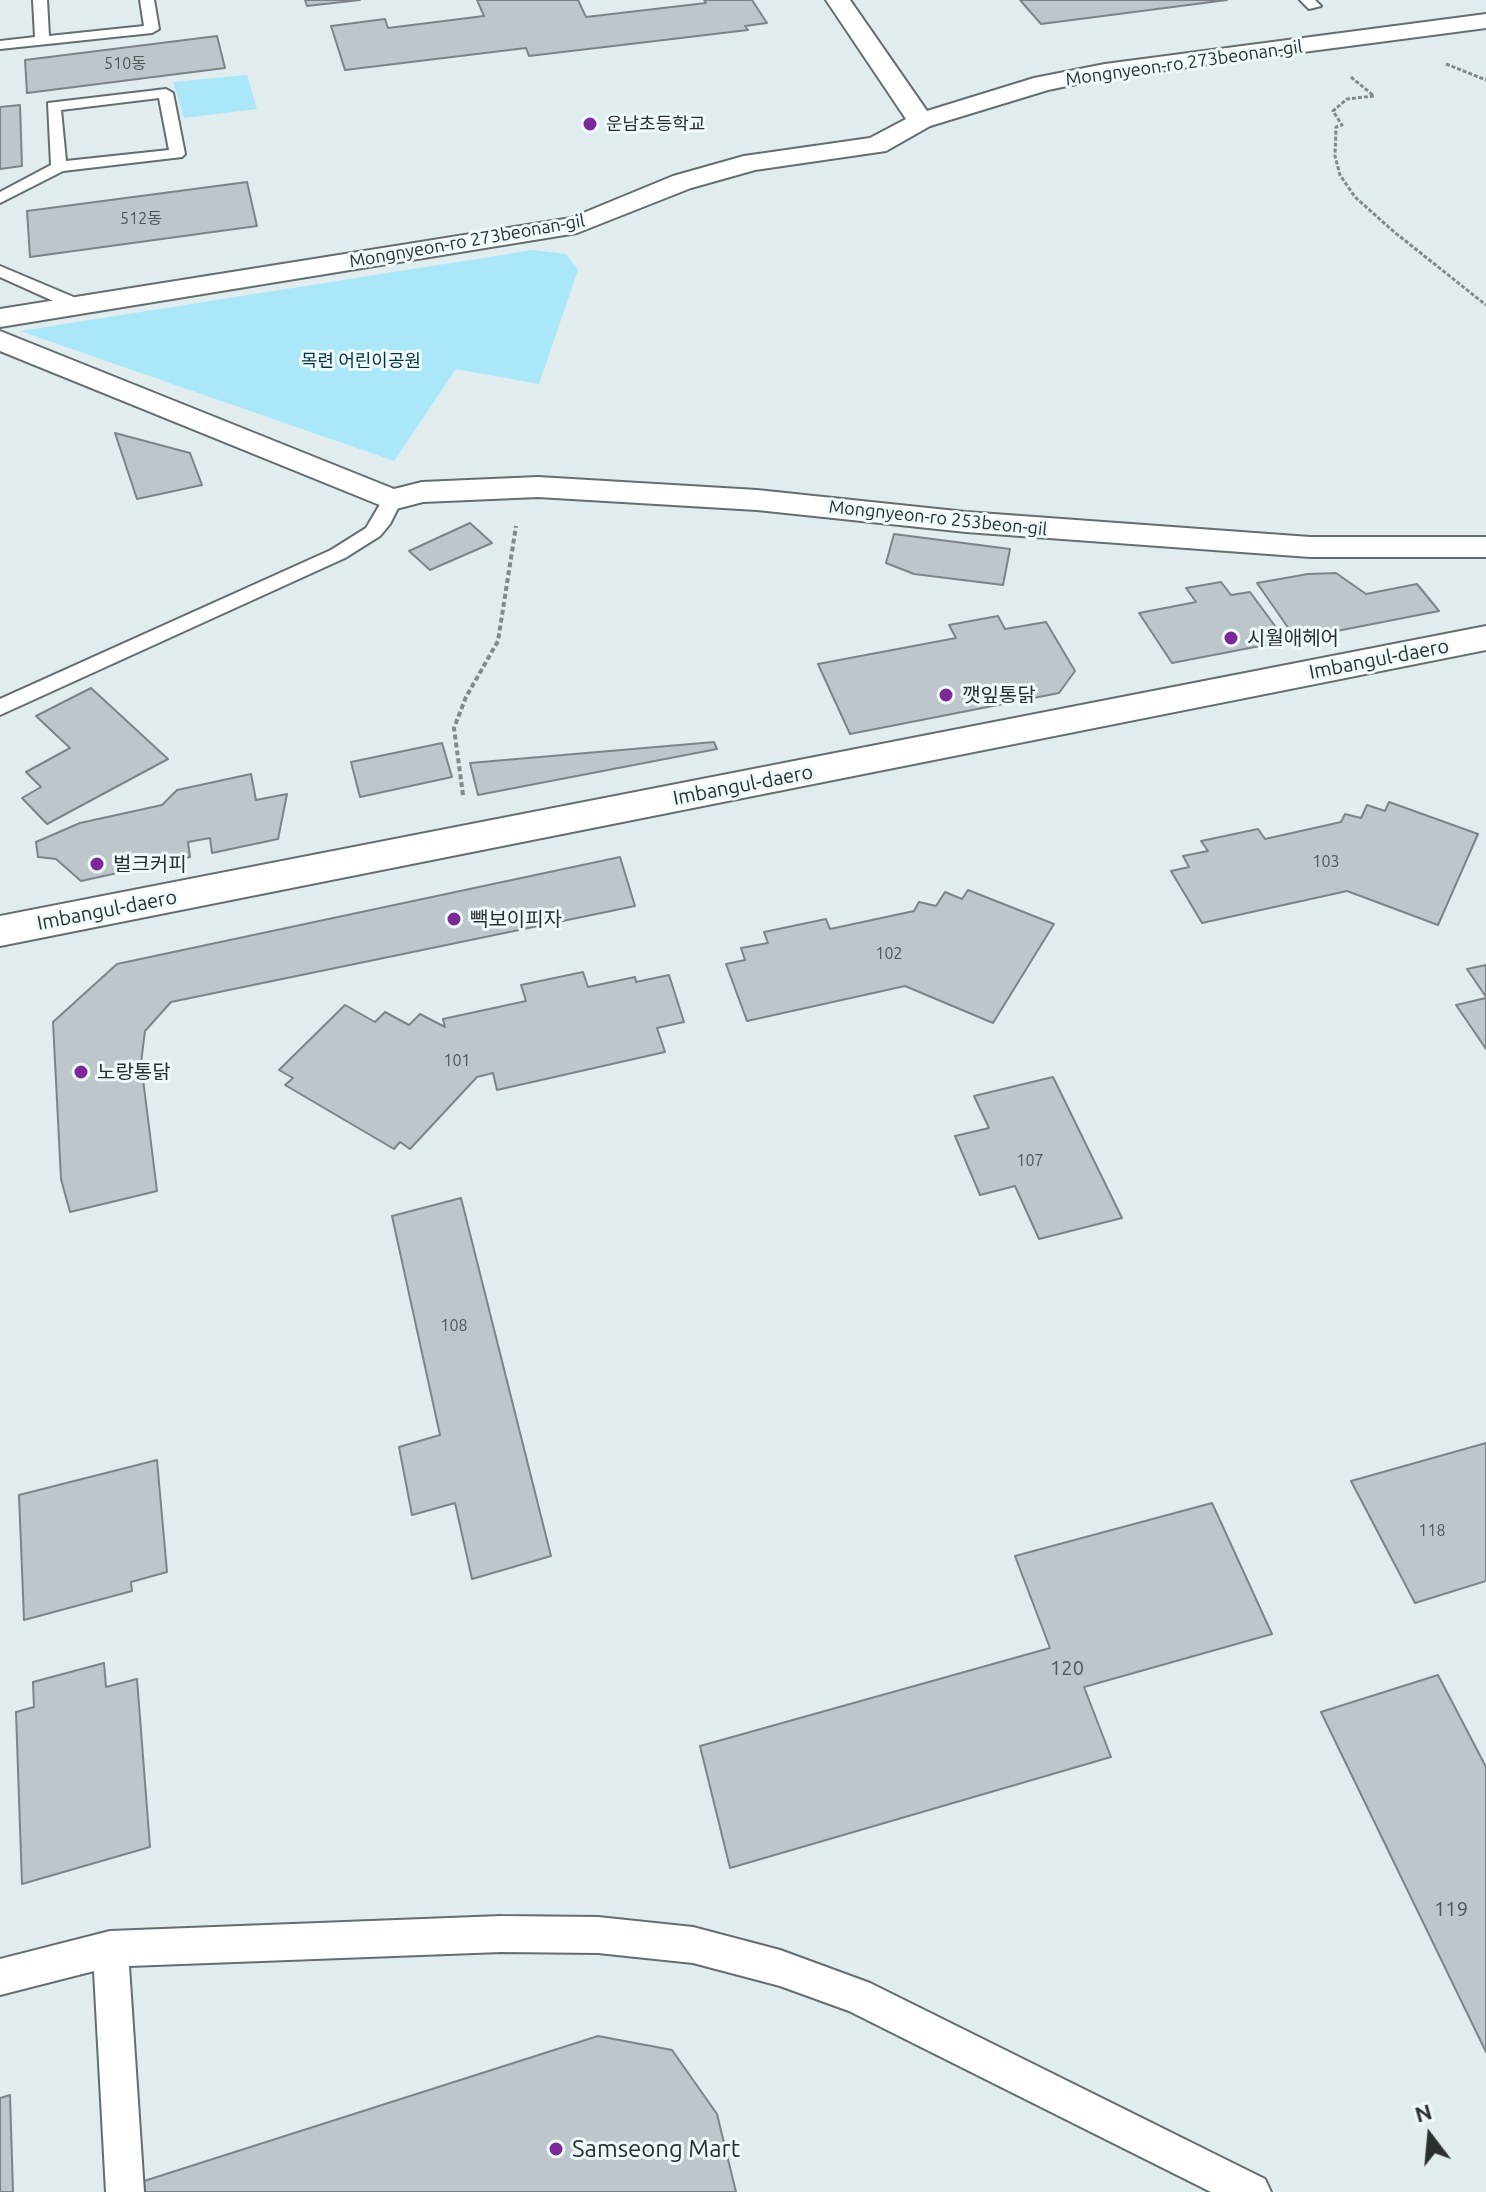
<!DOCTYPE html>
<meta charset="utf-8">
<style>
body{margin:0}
#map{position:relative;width:1486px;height:2192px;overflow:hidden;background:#e1ecef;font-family:Ubuntu,sans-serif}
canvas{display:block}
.north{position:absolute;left:1390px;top:2096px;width:80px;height:80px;-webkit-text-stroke:6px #eef9fc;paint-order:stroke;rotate:344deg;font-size:22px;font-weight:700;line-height:32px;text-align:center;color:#2b2f30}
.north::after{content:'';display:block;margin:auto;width:28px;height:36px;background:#2b2f30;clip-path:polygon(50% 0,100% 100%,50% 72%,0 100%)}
</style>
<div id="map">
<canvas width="1486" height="2192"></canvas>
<div class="north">N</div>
</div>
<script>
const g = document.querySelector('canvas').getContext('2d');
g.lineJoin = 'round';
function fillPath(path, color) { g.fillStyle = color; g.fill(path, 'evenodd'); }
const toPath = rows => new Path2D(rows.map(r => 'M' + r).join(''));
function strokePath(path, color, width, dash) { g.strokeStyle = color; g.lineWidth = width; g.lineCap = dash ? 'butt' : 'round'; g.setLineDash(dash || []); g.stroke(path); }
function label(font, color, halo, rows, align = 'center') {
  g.font = font + ' Ubuntu,"Noto Sans KR",sans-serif'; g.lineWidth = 6; g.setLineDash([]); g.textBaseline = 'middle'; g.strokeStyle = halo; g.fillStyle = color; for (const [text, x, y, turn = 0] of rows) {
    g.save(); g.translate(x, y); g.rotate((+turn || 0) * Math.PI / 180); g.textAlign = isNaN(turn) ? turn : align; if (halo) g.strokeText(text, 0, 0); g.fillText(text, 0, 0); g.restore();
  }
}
fillPath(toPath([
 [247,75,257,109,184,118,173,82],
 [533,250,566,254,578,270,539,384,456,369,394,461,20,331]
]), '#aae8f9');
const building = toPath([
 [305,0,360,0,307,6,305,0],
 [477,0,578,0,586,17,706,3,704,0,752,0,767,23,745,26,748,30,529,56,526,48,345,70,331,26,385,19,388,28,484,16,477,0],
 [1020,0,1227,0,1041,24,1020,0],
 [217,36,225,68,27,93,25,60,217,36],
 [20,105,22,166,0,169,0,107,20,105],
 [247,182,257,226,30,257,27,211,247,182],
 [115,433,190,453,202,485,137,499,115,433],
 [470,523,492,543,430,570,409,551,470,523],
 [894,534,1010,549,1003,585,914,574,886,563,894,534],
 [1336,573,1366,594,1417,584,1439,611,1296,639,1257,583,1308,574,1336,573],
 [1221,582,1231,595,1250,592,1286,641,1172,663,1139,613,1196,602,1186,588,1221,582],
 [998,616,1005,629,1046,622,1075,671,1059,693,850,734,818,664,956,638,949,625,998,616],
 [91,688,168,759,47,824,22,798,41,787,26,772,70,748,36,716,91,688],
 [714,742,717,749,478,795,470,763,714,742],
 [442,743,452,777,360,797,351,762,442,743],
 [251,774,256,800,287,794,278,839,212,853,210,838,188,842,190,857,81,881,56,859,38,857,36,842,80,823,162,805,177,790,251,774],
 [1389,802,1478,834,1438,925,1347,891,1202,923,1171,871,1189,867,1183,856,1208,851,1201,841,1258,829,1265,839,1341,822,1345,814,1361,818,1367,805,1385,811,1389,802],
 [620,857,635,906,171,1002,145,1031,141,1063,157,1191,70,1212,61,1179,53,1022,117,964,620,857],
 [968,890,1054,924,993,1023,905,986,747,1021,726,964,745,960,741,948,768,943,764,932,826,919,830,929,914,911,919,902,936,906,945,892,962,899,968,890],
 [1486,965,1486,997,1467,969,1486,965],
 [583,972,588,987,635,977,636,982,669,975,684,1022,657,1028,665,1052,497,1090,493,1073,477,1077,410,1149,400,1142,394,1149,285,1085,293,1078,279,1070,345,1005,375,1022,385,1012,409,1025,420,1014,445,1027,443,1019,526,1001,521,985,583,972],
 [1486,998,1486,1049,1456,1005,1486,998],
 [1053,1077,1122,1218,1039,1239,1015,1186,980,1195,955,1136,989,1128,974,1096,1053,1077],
 [461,1198,551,1556,472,1579,455,1503,412,1515,399,1447,440,1435,392,1216,461,1198],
 [1486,1443,1486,1581,1415,1603,1351,1481,1486,1443],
 [157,1460,167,1572,131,1582,132,1591,24,1620,19,1495,157,1460],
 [1212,1503,1272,1634,1084,1687,1111,1757,730,1868,700,1746,1050,1648,1015,1556,1212,1503],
 [104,1663,106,1687,137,1679,150,1847,22,1884,16,1712,34,1707,33,1682,104,1663],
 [1438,1675,1486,1767,1486,2052,1321,1712,1438,1675],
 [598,2036,672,2050,717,2114,736,2192,145,2192,144,2181,598,2036],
 [10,2095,13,2192,0,2192,0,2098,10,2095]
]);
fillPath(building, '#bdc6cb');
strokePath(building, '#7c8489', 2);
const service = toPath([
 [33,0,47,0,49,36,144,26,140,0,154,0,159,29,152,33,0,49,0,41,35,37,33,0],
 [1300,0,1315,0,1321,6,1309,9,1300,0],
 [166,89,173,93,185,154,182,157,63,171,0,203,0,192,51,165,48,103,166,89],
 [159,98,169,150,66,161,61,110,159,98],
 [0,266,83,301,86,305,83,309,71,309,0,277,0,266],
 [392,494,402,500,390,524,380,536,345,558,0,715,0,699,331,550,366,528,385,496,392,494],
 [501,1916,598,1917,693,1927,780,1950,870,1983,1265,2179,1271,2192,1211,2192,849,2011,780,1986,693,1963,598,1953,501,1952,129,1966,144,2192,106,2192,94,1971,0,1995,0,1959,110,1931,501,1916]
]);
const minor = toPath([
 [826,0,850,0,927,111,1034,78,1105,64,1486,14,1486,28,1105,78,1048,90,930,126,886,151,755,170,691,188,577,233,0,327,0,309,571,218,673,176,744,156,870,138,906,119,826,0],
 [0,331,394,489,422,482,538,477,757,490,966,512,1310,537,1486,537,1486,557,1310,557,966,532,757,510,538,497,423,502,392,510,0,351,0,331],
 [1486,626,1486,650,0,946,0,916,1486,626]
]);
strokePath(service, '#646d70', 4);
strokePath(minor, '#646d70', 4);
strokePath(toPath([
 [1446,64,1486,80],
 [1351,77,1374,96,1347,99,1333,111,1342,125,1336,127,1335,156,1340,175,1355,197,1393,231,1486,305]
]), '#82898b', 3, [4, 2]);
strokePath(toPath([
 [463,795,454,728,466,697,498,641,516,526]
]), '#82898b', 4, [5, 3]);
fillPath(service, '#fff');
fillPath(minor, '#fff');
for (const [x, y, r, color] of [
 [590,124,8,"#7b2999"],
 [1231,638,8,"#7b2999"],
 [946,695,8,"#7b2999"],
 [97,864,8,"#7b2999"],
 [454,919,8,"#7b2999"],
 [81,1072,8,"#7b2999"],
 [556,2149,8,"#7b2999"]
]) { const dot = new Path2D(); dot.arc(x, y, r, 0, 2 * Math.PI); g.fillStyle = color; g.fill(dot); strokePath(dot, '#eef9fc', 3); }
label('16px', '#505557', null, [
 ["510동",125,64],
 ["512동",141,219],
 ["103",1326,862],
 ["102",889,954],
 ["101",457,1061],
 ["107",1030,1161],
 ["108",454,1326],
 ["118",1432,1531]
]);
label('18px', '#2b2f30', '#eef9fc', [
 ["Mongnyeon-ro 273beonan-gil",1184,63,-8],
 ["Mongnyeon-ro 273beonan-gil",467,241,-10],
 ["Mongnyeon-ro 253beon-gil",938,518,6]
]);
label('18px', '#2b2f30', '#eef9fc', [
 ["운남초등학교",606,124]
], 'left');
label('18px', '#003540', '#eef9fc', [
 ["목련 어린이공원",361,361]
]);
label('20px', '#2b2f30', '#eef9fc', [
 ["시월애헤어",1247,638],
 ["깻잎통닭",962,695],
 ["벌크커피",113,864],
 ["빽보이피자",470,919],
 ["노랑통닭",97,1072]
], 'left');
label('20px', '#2b2f30', '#eef9fc', [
 ["Imbangul-daero",1379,659,-11],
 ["Imbangul-daero",743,785,-11],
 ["Imbangul-daero",107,910,-11]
]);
label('20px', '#505557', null, [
 ["120",1067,1668],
 ["119",1451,1909]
]);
label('24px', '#2b2f30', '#eef9fc', [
 ["Samseong Mart",572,2149]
], 'left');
</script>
